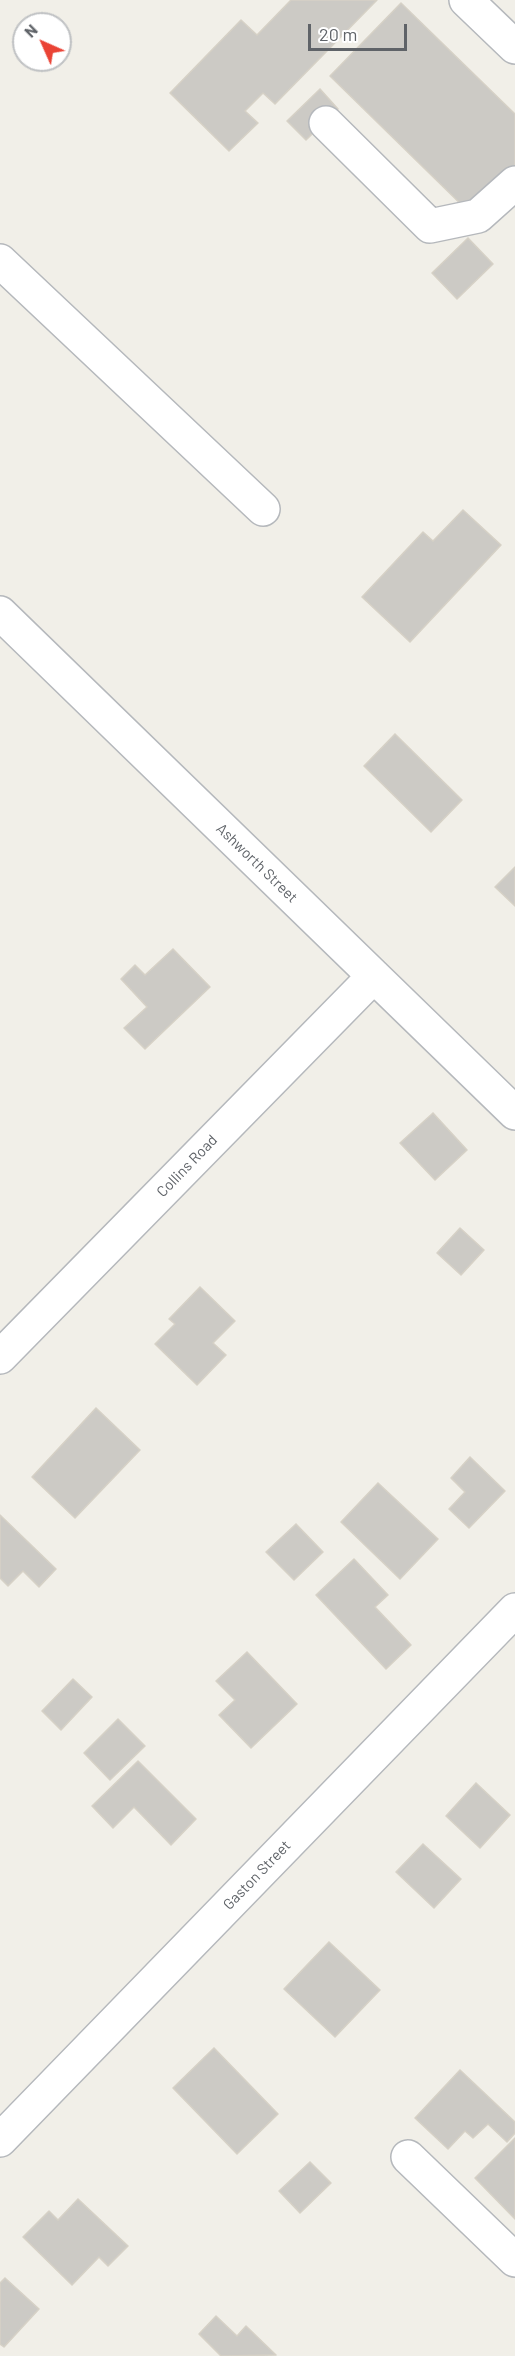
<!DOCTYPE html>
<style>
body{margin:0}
#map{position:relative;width:515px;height:2356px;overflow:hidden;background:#f1efe8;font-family:Barlow,sans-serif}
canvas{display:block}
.north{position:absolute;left:12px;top:12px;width:60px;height:60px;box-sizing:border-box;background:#fff;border:2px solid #bfc1c3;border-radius:50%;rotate:315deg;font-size:16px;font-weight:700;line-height:24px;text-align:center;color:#5f6368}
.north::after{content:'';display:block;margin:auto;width:21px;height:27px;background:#ea4335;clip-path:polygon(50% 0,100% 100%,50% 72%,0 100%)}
.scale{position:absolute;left:308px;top:24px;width:99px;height:27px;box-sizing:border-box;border:3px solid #5f6368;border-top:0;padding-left:8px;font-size:18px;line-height:21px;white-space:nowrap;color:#5f6368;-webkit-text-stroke:4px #fff;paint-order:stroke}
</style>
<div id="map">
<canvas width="515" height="2356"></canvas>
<div class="north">N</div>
<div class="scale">20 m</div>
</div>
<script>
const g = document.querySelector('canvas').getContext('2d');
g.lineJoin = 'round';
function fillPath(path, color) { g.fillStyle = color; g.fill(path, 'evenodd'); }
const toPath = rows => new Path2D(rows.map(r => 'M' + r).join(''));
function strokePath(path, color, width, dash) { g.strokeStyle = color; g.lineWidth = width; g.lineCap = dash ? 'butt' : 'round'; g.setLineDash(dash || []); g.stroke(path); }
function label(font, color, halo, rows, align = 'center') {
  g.font = font + ' Barlow,sans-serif'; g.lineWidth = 4.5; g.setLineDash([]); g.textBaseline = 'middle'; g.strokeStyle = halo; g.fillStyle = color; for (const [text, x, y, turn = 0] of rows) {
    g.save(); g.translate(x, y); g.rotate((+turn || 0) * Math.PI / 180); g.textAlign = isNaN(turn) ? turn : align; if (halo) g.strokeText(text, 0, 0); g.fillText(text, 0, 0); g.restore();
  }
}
const building = toPath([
 [291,0,377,0,275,104,263,93,245,111,258,123,229,151,170,93,241,20,257,35,291,0],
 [401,3,515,114,515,173,473,216,330,76,401,3],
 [320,89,338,109,306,140,287,121,320,89],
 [468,238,493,264,457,299,432,273,468,238],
 [463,510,501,545,410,642,362,597,423,532,433,541,463,510],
 [395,734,462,800,431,832,364,766,395,734],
 [515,867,515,906,495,887,515,867],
 [173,949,210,987,145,1049,124,1028,147,1007,121,979,135,965,145,975,173,949],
 [433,1113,467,1150,435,1180,400,1143,433,1113],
 [460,1228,484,1250,461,1275,437,1253,460,1228],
 [200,1287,235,1321,213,1343,226,1355,197,1385,155,1344,175,1324,169,1319,200,1287],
 [96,1408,140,1450,75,1518,32,1477,96,1408],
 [470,1457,505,1491,469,1528,449,1509,465,1492,451,1478,470,1457],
 [378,1483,438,1539,400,1579,341,1522,378,1483],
 [0,1515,56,1569,39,1587,23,1571,8,1586,0,1578,0,1515],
 [296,1524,323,1552,294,1580,266,1552,296,1524],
 [354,1559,388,1595,375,1607,411,1645,386,1669,316,1595,354,1559],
 [247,1652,297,1704,251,1748,219,1715,235,1700,216,1681,247,1652],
 [73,1679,92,1697,61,1730,42,1711,73,1679],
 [118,1719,145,1746,110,1780,84,1753,118,1719],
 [138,1761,196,1819,171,1845,134,1807,113,1828,92,1806,138,1761],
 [476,1783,510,1815,480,1848,446,1816,476,1783],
 [423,1844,461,1879,434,1908,396,1872,423,1844],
 [329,1942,380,1990,335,2037,284,1989,329,1942],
 [214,2048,278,2114,237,2154,173,2088,214,2048],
 [460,2070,515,2122,515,2133,507,2142,488,2124,473,2138,465,2131,448,2149,415,2118,460,2070],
 [515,2138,515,2219,475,2178,515,2138],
 [310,2162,331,2183,300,2213,279,2191,310,2162],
 [78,2199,128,2246,108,2266,99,2257,72,2285,23,2237,49,2211,58,2220,78,2199],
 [5,2278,39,2309,4,2347,0,2344,0,2283,5,2278],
 [216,2316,237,2336,246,2326,276,2355,221,2356,199,2334,216,2316]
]);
fillPath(building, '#cccac5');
strokePath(building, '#d6d1c6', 1.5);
const minor = toPath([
 [466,0,515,47],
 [326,123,430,226,478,216,515,183],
 [0,261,263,509],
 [0,613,515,1113],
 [0,1357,374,976],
 [0,2140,515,1610],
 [408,2157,515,2260]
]);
strokePath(minor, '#b5b8bc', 36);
strokePath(minor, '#fff', 33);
label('15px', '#5f6368', '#fff', [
 ["Ashworth Street",257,863,44],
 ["Collins Road",187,1166,-46],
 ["Gaston Street",257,1875,-46]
]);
</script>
